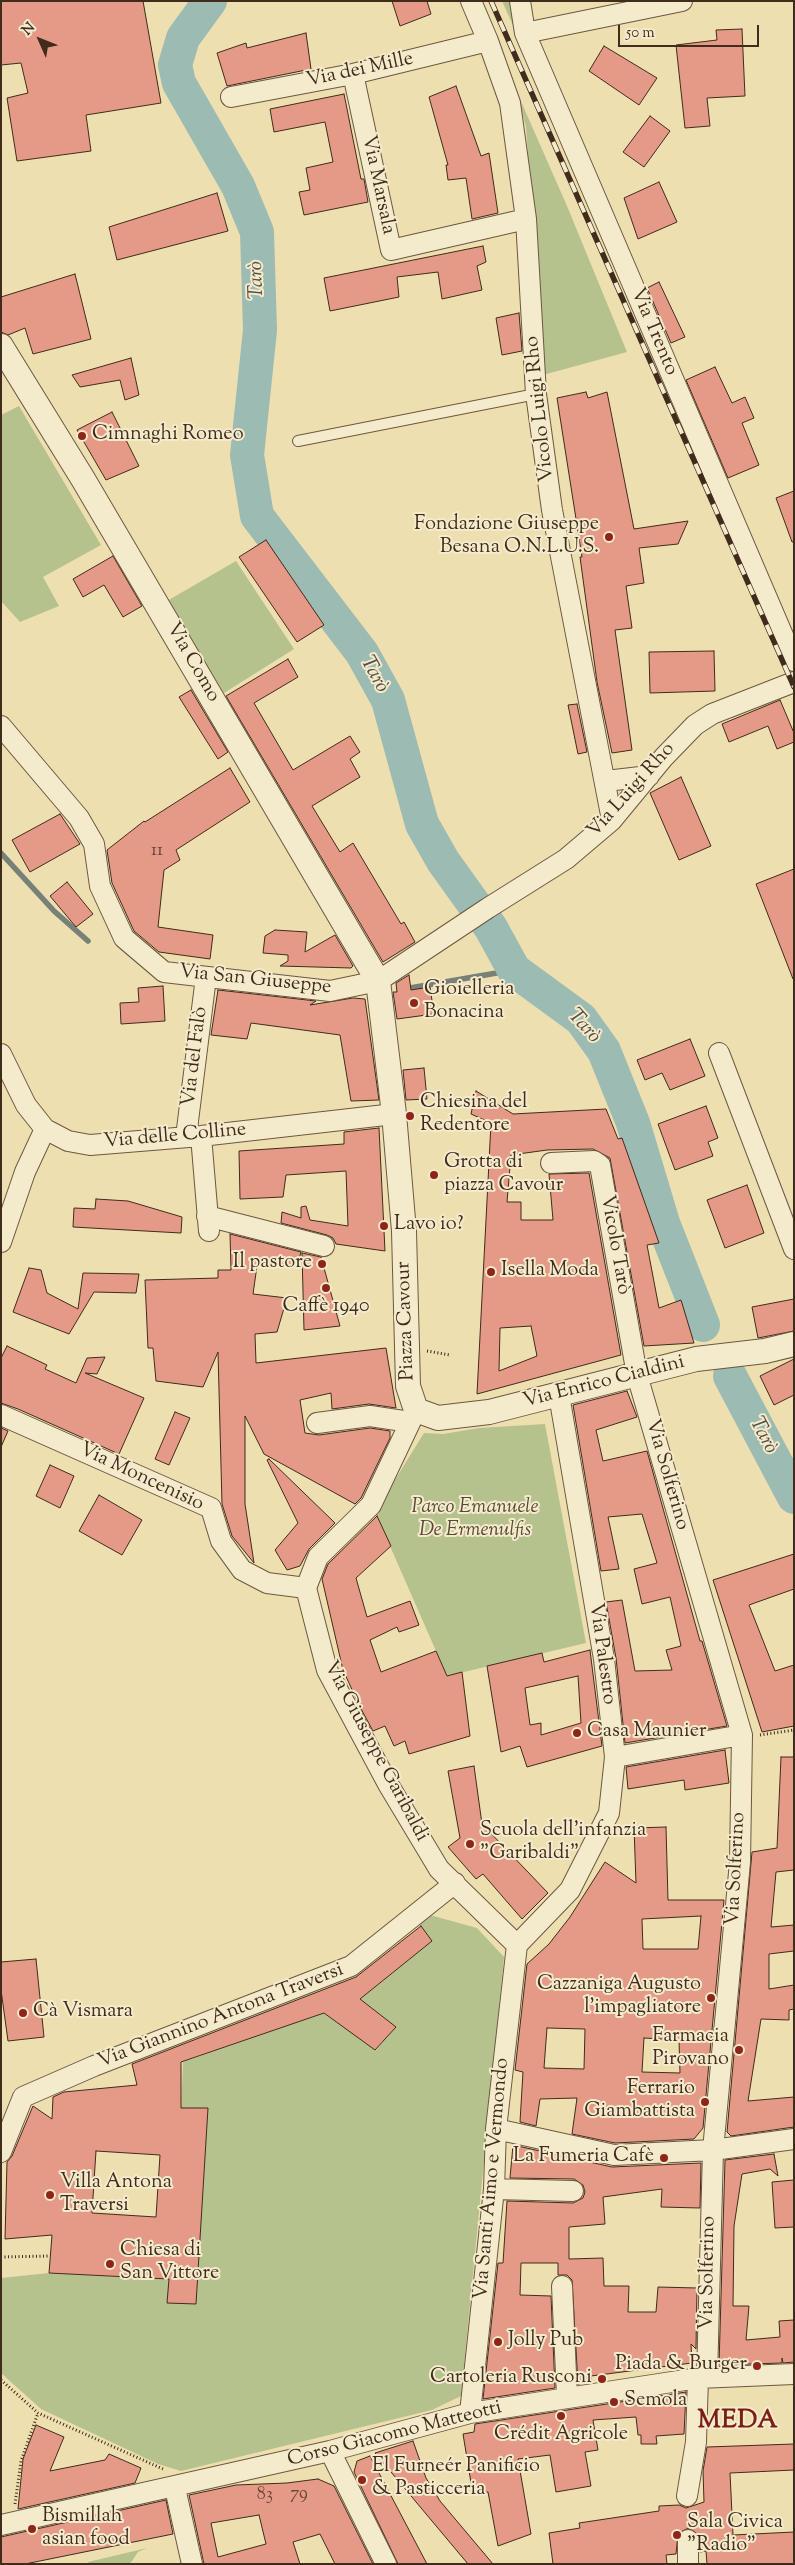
<!DOCTYPE html>
<meta charset="utf-8">
<style>
body{margin:0}
#map{position:relative;width:795px;height:2565px;overflow:hidden;background:#eedfb0;font-family:"Sorts Mill Goudy",serif}
canvas{display:block}
.frame{position:absolute;inset:0;border:2px solid #402b1c;pointer-events:none}
.north{position:absolute;left:15px;top:15px;width:50px;height:50px;-webkit-text-stroke:4px #f4eacc;paint-order:stroke;rotate:314deg;font-size:14px;font-weight:700;line-height:20px;text-align:center;color:#402b1c}
.north::after{content:'';display:block;margin:auto;width:18px;height:22px;background:#402b1c;clip-path:polygon(50% 0,100% 100%,50% 72%,0 100%)}
.scale{position:absolute;left:618px;top:25px;width:141px;height:22px;box-sizing:border-box;border:2px solid #402b1c;border-top:0;padding-left:6px;font-size:15px;line-height:18px;white-space:nowrap;color:#402b1c;-webkit-text-stroke:4px #f4eacc;paint-order:stroke}
</style>
<div id="map">
<canvas width="795" height="2565"></canvas>
<div class="frame"></div>
<div class="north">N</div>
<div class="scale">50 m</div>
</div>
<script>
const g = document.querySelector('canvas').getContext('2d');
g.lineJoin = 'round';
function fillPath(path, color) { g.fillStyle = color; g.fill(path, 'evenodd'); }
const toPath = rows => new Path2D(rows.map(r => 'M' + r).join(''));
function strokePath(path, color, width, dash) { g.strokeStyle = color; g.lineWidth = width; g.lineCap = dash ? 'butt' : 'round'; g.setLineDash(dash || []); g.stroke(path); }
function label(font, color, halo, rows, align = 'center') {
  g.font = font + ' "Sorts Mill Goudy",serif'; g.lineWidth = 4; g.setLineDash([]); g.textBaseline = 'middle'; g.strokeStyle = halo; g.fillStyle = color; for (const [text, x, y, turn = 0] of rows) {
    g.save(); g.translate(x, y); g.rotate((+turn || 0) * Math.PI / 180); g.textAlign = isNaN(turn) ? turn : align; if (halo) g.strokeText(text, 0, 0); g.fillText(text, 0, 0); g.restore();
  }
}
fillPath(toPath([
 [502,1,511,1,516,32],
 [516,90,567,206,627,352,543,375,526,127],
 [19,406,101,545,43,577,59,606,20,622,1,601,1,415],
 [236,561,294,649,224,693,167,601],
 [545,1424,586,1643,447,1676,375,1512,424,1433,443,1434,479,1428],
 [430,1915,477,1928,504,1957,461,2396,432,2410,181,2471,158,2464,41,2409,1,2373,1,2278,49,2273,169,2279,167,2303,196,2303,208,2109,181,2108,183,2062,324,2013,376,2050,395,2027,360,1999,432,1941,419,1924],
 [147,2548,138,2552,130,2564,89,2564,88,2562]
]), '#b6c28d');
strokePath(toPath([
 [1,853,54,911,88,941],
 [404,989,514,970]
]), '#778177', 5.5);
strokePath(toPath([
 [210,1,183,38,175,65,179,83,238,186,257,232,260,330,247,455,257,516,362,653,388,700,422,824,443,861,491,928,514,970,581,1019,604,1051,633,1123,663,1223,703,1325],
 [730,1376,794,1497]
]), '#9bbbb3', 34);
const building = toPath([
 [1,1,143,1,161,103,86,115,91,151,17,161,7,98,28,93,21,63,1,65,1,1],
 [392,1,427,1,431,14,400,26,392,1],
 [742,29,745,96,707,98,710,126,685,128,676,45,717,40,716,30,742,29],
 [306,33,311,69,227,86,217,53,246,43,247,48,306,33],
 [604,46,657,78,639,105,589,71,604,46],
 [456,86,481,156,489,153,498,213,472,219,466,178,448,180,446,165,448,165,429,97,456,86],
 [344,94,361,179,364,179,368,202,304,215,299,192,310,190,306,168,333,162,325,122,274,132,270,109,344,94],
 [650,116,670,131,644,167,623,152,650,116],
 [659,182,677,222,638,239,624,198,659,182],
 [217,193,228,231,117,260,109,227,217,193],
 [483,246,486,262,477,266,482,290,442,299,438,272,397,277,399,297,330,311,324,278,483,246],
 [75,274,91,339,33,354,25,328,8,335,1,332,1,297,75,274],
 [659,282,685,337,671,343,647,288,659,282],
 [519,313,522,351,502,355,496,318,519,313],
 [131,358,139,395,125,400,120,380,80,387,72,375,131,358],
 [715,367,732,403,745,397,754,418,742,423,759,465,728,478,686,380,715,367],
 [586,392,588,398,607,392,634,529,688,521,678,544,639,548,644,583,626,586,632,628,615,630,632,750,612,753,597,682,580,557,582,557,557,398,586,392],
 [112,412,139,466,106,480,77,430,112,412],
 [794,491,794,542,792,542,776,498,794,491],
 [266,540,324,625,297,642,239,557,266,540],
 [113,556,142,606,123,617,104,585,83,597,73,579,113,556],
 [714,651,715,691,650,693,649,652,714,651],
 [288,659,298,677,254,703,293,770,350,736,360,752,350,759,360,777,312,806,340,852,353,843,401,924,404,922,415,942,383,962,226,696,288,659],
 [191,690,228,752,218,759,179,697,191,690],
 [780,700,794,733,794,742,777,749,768,726,729,742,722,724,780,700],
 [577,704,587,752,578,754,568,705,577,704],
 [230,768,250,802,176,850,180,860,164,870,158,927,213,935,210,959,159,952,134,931,112,883,107,850,144,821,145,822,230,768],
 [681,777,711,846,679,860,650,793,681,777],
 [60,814,80,844,30,872,12,840,60,814],
 [794,869,794,979,793,979,756,884,794,869],
 [67,882,93,914,76,927,50,896,67,882],
 [275,930,307,932,305,952,335,935,353,966,351,968,280,966,288,961,288,955,263,953,265,936,275,930],
 [409,975,411,990,430,987,434,1014,397,1019,393,992,397,992,396,983,409,975],
 [163,986,165,1021,121,1024,120,1003,139,1002,138,988,163,986],
 [218,990,316,1001,310,1005,353,998,365,999,379,1100,351,1101,340,1035,251,1023,247,1039,211,1035,218,990],
 [690,1039,705,1076,670,1090,662,1073,645,1080,637,1060,690,1039],
 [424,1068,427,1099,406,1100,403,1070,424,1068],
 [476,1091,513,1114,606,1109,618,1139,622,1138,659,1243,647,1245,659,1308,681,1300,694,1343,644,1346,610,1158,593,1149,547,1150,511,1155,507,1202,521,1202,521,1220,553,1220,549,1174,589,1173,621,1355,477,1394,491,1123,471,1114,476,1091],
 [531,1326,537,1356,499,1371,500,1328,531,1326],
 [706,1106,718,1138,708,1142,713,1156,675,1170,658,1124,706,1106],
 [379,1128,385,1251,336,1244,333,1238,327,1235,281,1223,282,1212,301,1218,301,1207,306,1206,310,1220,348,1226,346,1171,286,1175,283,1197,240,1199,239,1151,344,1144,344,1132,379,1128],
 [747,1185,764,1233,725,1248,707,1200,747,1185],
 [96,1199,128,1201,182,1217,181,1233,73,1227,74,1208,95,1209,96,1199],
 [230,1234,301,1252,297,1267,258,1259,253,1294,287,1298,277,1332,255,1334,256,1363,386,1348,396,1408,369,1404,332,1409,331,1393,300,1400,305,1433,319,1435,370,1428,390,1431,390,1438,361,1498,355,1504,264,1454,245,1416,245,1504,254,1563,232,1536,222,1504,218,1352,203,1387,156,1381,153,1348,148,1348,145,1280,218,1278,218,1270,231,1270,230,1234],
 [302,1253,321,1257,340,1326,304,1330,302,1253],
 [29,1268,41,1270,47,1293,78,1309,83,1273,139,1274,136,1293,94,1292,69,1334,13,1312,29,1268],
 [794,1299,794,1331,758,1338,752,1307,794,1299],
 [7,1346,47,1365,45,1369,76,1383,87,1358,105,1357,97,1374,85,1373,144,1398,119,1454,18,1409,1,1403,1,1358,7,1346],
 [794,1359,794,1395,774,1405,760,1376,794,1359],
 [627,1391,637,1417,596,1430,603,1461,647,1451,700,1641,702,1641,727,1726,625,1743,616,1658,606,1602,622,1600,635,1671,672,1670,666,1650,681,1646,670,1597,642,1604,634,1569,657,1563,642,1514,608,1517,619,1569,601,1571,573,1405,627,1391],
 [175,1412,190,1418,169,1465,155,1459,175,1412],
 [1,1428,8,1431,1,1447,1,1428],
 [269,1459,335,1523,309,1549,300,1566,287,1570,275,1550,298,1523,267,1460,269,1459],
 [50,1465,74,1476,60,1508,36,1496,50,1465],
 [99,1495,142,1520,122,1555,79,1531,99,1495],
 [377,1516,391,1546,356,1578,367,1617,410,1601,419,1625,399,1632,397,1627,370,1640,381,1672,436,1651,447,1676,462,1672,470,1736,409,1754,405,1741,394,1746,385,1726,373,1731,360,1707,343,1670,322,1579,328,1564,377,1516],
 [794,1554,794,1589,749,1605,775,1671,794,1665,794,1726,762,1732,713,1580,794,1554],
 [590,1650,602,1746,527,1767,520,1746,501,1752,487,1666,542,1653,544,1662,590,1650],
 [578,1676,581,1723,541,1735,541,1723,530,1725,525,1688,578,1676],
 [725,1750,729,1783,685,1790,684,1780,628,1789,626,1767,725,1750],
 [781,1757,794,1757,794,1870,776,1872,771,1927,794,1925,794,1951,769,1954,769,1989,794,1985,794,2009,789,2010,789,2020,761,2019,748,2101,794,2097,794,2127,731,2136,727,2132,752,1852,777,1848,781,1757],
 [474,1766,482,1824,548,1893,522,1919,483,1874,476,1879,448,1847,460,1838,448,1771,474,1766],
 [666,1827,668,1900,724,1900,703,2128,694,2139,615,2143,572,2134,577,2098,540,2099,536,2126,520,2122,523,2072,515,2070,527,1964,549,1944,570,1917,605,1862,636,1883,634,1828,666,1827],
 [701,1916,698,1949,643,1949,642,1919,701,1916],
 [547,2028,585,2029,584,2069,544,2068,547,2028],
 [644,2038,679,2040,680,2073,642,2072,644,2038],
 [421,1926,432,1941,360,1999,396,2027,375,2050,324,2013,181,2062,181,2108,208,2108,196,2304,167,2303,169,2279,49,2273,52,2235,5,2239,7,2162,12,2156,33,2106,52,2119,53,2097,64,2092,137,2085,132,2064,356,1977,421,1926],
 [96,2151,160,2155,156,2217,92,2213,96,2151],
 [36,1959,44,2037,8,2041,1,1990,1,1962,36,1959],
 [513,2145,612,2167,701,2163,700,2208,661,2207,662,2189,603,2197,605,2224,569,2227,569,2259,603,2258,604,2286,629,2286,628,2312,656,2312,658,2287,697,2288,696,2349,691,2344,692,2363,591,2376,592,2382,578,2384,572,2280,567,2275,558,2275,558,2263,521,2263,520,2295,551,2296,555,2388,483,2399,498,2263,503,2263,507,2201,573,2203,583,2198,585,2192,583,2185,574,2179,510,2178,513,2145],
 [774,2154,778,2176,770,2169,742,2174,734,2226,733,2306,749,2306,746,2340,780,2337,779,2321,794,2320,794,2362,783,2363,782,2358,782,2363,719,2365,725,2160,774,2154],
 [794,2180,794,2227,775,2228,772,2182,794,2180],
 [686,2392,684,2434,656,2436,657,2444,641,2444,641,2435,638,2435,636,2417,593,2420,598,2450,585,2452,591,2486,556,2492,550,2455,518,2459,531,2534,498,2546,488,2492,473,2495,463,2434,474,2432,475,2424,686,2392],
 [36,2425,64,2437,50,2471,105,2460,109,2454,141,2468,135,2483,18,2509,23,2459,36,2425],
 [413,2441,426,2478,440,2501,493,2564,468,2564,375,2453,413,2441],
 [794,2444,794,2470,730,2473,733,2535,794,2532,794,2564,707,2564,706,2551,700,2552,698,2535,688,2528,678,2534,676,2554,666,2555,667,2564,553,2564,549,2533,580,2528,579,2523,659,2511,659,2506,679,2505,686,2508,704,2502,703,2471,707,2447,794,2444],
 [370,2456,427,2564,398,2564,354,2472,357,2461,370,2456],
 [318,2479,334,2486,373,2564,335,2564,320,2534,293,2542,300,2564,204,2564,189,2495,236,2485,287,2483,318,2479],
 [259,2515,266,2544,218,2557,211,2523,259,2515],
 [166,2500,173,2534,25,2564,1,2564,1,2537,166,2500]
]);
fillPath(building, '#e59987');
strokePath(building, '#402b1c', 1);
const service = toPath([
 [298,441,536,394]
]);
const minor = toPath([
 [471,1,488,41,510,103,526,219,536,394,552,510,612,820],
 [520,1,525,33,794,661],
 [525,33,682,1],
 [353,74,391,250,526,219],
 [231,97,353,74,488,41],
 [1,726,79,818,94,844,100,886,124,938,164,972,330,991,378,981,488,908,566,859,612,820,664,757,695,725,712,714,794,682],
 [606,781,649,776],
 [719,1053,794,1249],
 [1,1054,26,1105,45,1129,68,1141,90,1145,201,1136,394,1114],
 [201,1136,209,1231],
 [186,1137,206,977],
 [551,1163,594,1161,600,1165,637,1375,742,1735,740,1862,713,2150,707,2378],
 [207,1216,324,1246],
 [1,1242,25,1172,45,1129],
 [416,1410,371,1505,318,1557,306,1588,327,1670,388,1784,439,1869,517,1945],
 [1,1415,211,1508,221,1541,242,1570,267,1583,306,1588],
 [317,1423,370,1416,410,1422],
 [615,1757,742,1735],
 [517,1945,570,1890,609,1813,615,1757,604,1659,559,1395],
 [496,2129,614,2155,713,2150,794,2139],
 [1,2152,23,2097,94,2066,351,1966,455,1883],
 [494,2189,573,2191],
 [562,2286,567,2396],
 [470,2413,494,2189,496,2129,517,1945],
 [330,2451,386,2564],
 [175,2488,192,2564],
 [687,2496,696,2442,698,2378],
 [1,2525,330,2451,470,2413,698,2378,794,2374],
 [688,2540,688,2564]
]);
const tertiary = toPath([
 [1,346,83,479,378,981,394,1114,404,1231,408,1386,416,1410,438,1418,489,1412,696,1359,765,1351,794,1344]
]);
strokePath(service, '#6c5841', 12);
strokePath(minor, '#6c5841', 22);
strokePath(tertiary, '#6c5841', 26);
strokePath(toPath([
 [427,1351,450,1355],
 [760,1735,794,1730],
 [1,2257,50,2256],
 [1,2380,38,2413,163,2469],
 [15,2504,21,2461,38,2413]
]), '#402b1c', 3, [1, 2.5]);
strokePath(service, '#f4eacc', 10);
strokePath(minor, '#f4eacc', 20);
strokePath(tertiary, '#f4eacc', 24);
const rail = toPath([
 [491,1,794,687]
]);
strokePath(rail, '#402b1c', 5.5);
strokePath(rail, '#f4eacc', 4, [11]);
for (const [x, y, r, color] of [
 [82,436,5,"#8f2418"],
 [609,537,5,"#8f2418"],
 [414,1003,5,"#8f2418"],
 [410,1116,5,"#8f2418"],
 [434,1175,5,"#8f2418"],
 [384,1226,5,"#8f2418"],
 [322,1264,5,"#8f2418"],
 [491,1272,5,"#8f2418"],
 [326,1288,5,"#8f2418"],
 [577,1733,5,"#8f2418"],
 [470,1844,5,"#8f2418"],
 [711,1998,5,"#8f2418"],
 [23,2013,5,"#8f2418"],
 [739,2050,5,"#8f2418"],
 [705,2102,5,"#8f2418"],
 [664,2158,5,"#8f2418"],
 [50,2195,5,"#8f2418"],
 [110,2264,5,"#8f2418"],
 [498,2342,5,"#8f2418"],
 [757,2366,5,"#8f2418"],
 [602,2379,5,"#8f2418"],
 [614,2402,5,"#8f2418"],
 [561,2416,5,"#8f2418"],
 [362,2480,5,"#8f2418"],
 [32,2529,5,"#8f2418"],
 [677,2535,5,"#8f2418"]
]) { const dot = new Path2D(); dot.arc(x, y, r, 0, 2 * Math.PI); g.fillStyle = color; g.fill(dot); strokePath(dot, '#f4eacc', 2); }
label('18px', '#694637', null, [
 ["11",157,852],
 ["79",299,2495],
 ["83",265,2496]
]);
label('20px', '#402b1c', '#f4eacc', [
 ["Via dei Mille",360,71,-12],
 ["Via Marsala",377,185,78],
 ["Via Trento",653,332,67],
 ["Vicolo Luigi Rho",541,409,-96],
 ["Via Como",192,663,60],
 ["Via Luigi Rho",632,791,-48],
 ["Via San Giuseppe",255,981,6],
 ["Via del Falò",196,1057,-83],
 ["Via delle Colline",175,1137,-5],
 ["Vicolo Tarò",614,1245,80],
 ["Piazza Cavour",407,1321,-92],
 ["Via Enrico Cialdini",604,1383,-14],
 ["Via Solferino",666,1475,74],
 ["Via Moncenisio",141,1478,25],
 ["Via Palestro",601,1654,82],
 ["Via Giuseppe Garibaldi",375,1752,62],
 ["Via Solferino",737,1869,-87],
 ["Via Giannino Antona Traversi",221,2017,-21],
 ["Via Santi Aimo e Vermondo",493,2179,-85],
 ["Via Solferino",709,2273,-89],
 ["Corso Giacomo Matteotti",395,2435,-14]
]);
label('20px', '#402b1c', '#f4eacc', [
 ["Cimnaghi Romeo",92,436],
 ["Fondazione Giuseppe",599,526,"right"],
 ["Besana O.N.L.U.S.",599,549,"right"],
 ["Gioielleria",424,991],
 ["Bonacina",424,1014],
 ["Chiesina del",420,1104],
 ["Redentore",420,1127],
 ["Grotta di",444,1164],
 ["piazza Cavour",444,1187],
 ["Lavo io?",394,1226],
 ["Il pastore",312,1264,"right"],
 ["Isella Moda",501,1272],
 ["Caffè 1940",326,1308,"center"],
 ["Casa Maunier",587,1733],
 ["Scuola dell'infanzia",480,1832],
 ["\"Garibaldi\"",480,1855],
 ["Cazzaniga Augusto",701,1986,"right"],
 ["l'impagliatore",701,2009,"right"],
 ["Cà Vismara",33,2013],
 ["Farmacia",729,2038,"right"],
 ["Pirovano",729,2061,"right"],
 ["Ferrario",695,2090,"right"],
 ["Giambattista",695,2113,"right"],
 ["La Fumeria Cafè",654,2158,"right"],
 ["Villa Antona",60,2184],
 ["Traversi",60,2207],
 ["Chiesa di",120,2252],
 ["San Vittore",120,2275],
 ["Jolly Pub",508,2342],
 ["Piada & Burger",747,2366,"right"],
 ["Cartoleria Rusconi",592,2379,"right"],
 ["Semola",624,2402],
 ["Crédit Agricole",561,2436,"center"],
 ["El Furneér Panificio",372,2468],
 ["& Pasticceria",372,2491],
 ["Bismillah",42,2518],
 ["asian food",42,2541],
 ["Sala Civica",687,2524],
 ["\"Radio\"",687,2547]
], 'left');
label('italic 20px', '#584933', '#f4eacc', [
 ["Parco Emanuele",475,1509],
 ["De Ermenulfis",475,1532]
]);
label('italic 21px', '#574f42', '#f4eacc', [
 ["Tarò",258,280,-92],
 ["Tarò",373,675,61],
 ["Tarò",583,1027,48],
 ["Tarò",762,1436,62]
]);
g.letterSpacing = '1px';
label('bold 25px', '#7a1f14', '#f4eacc', [
 ["MEDA",738,2423]
]);
g.letterSpacing = '0px';
</script>
